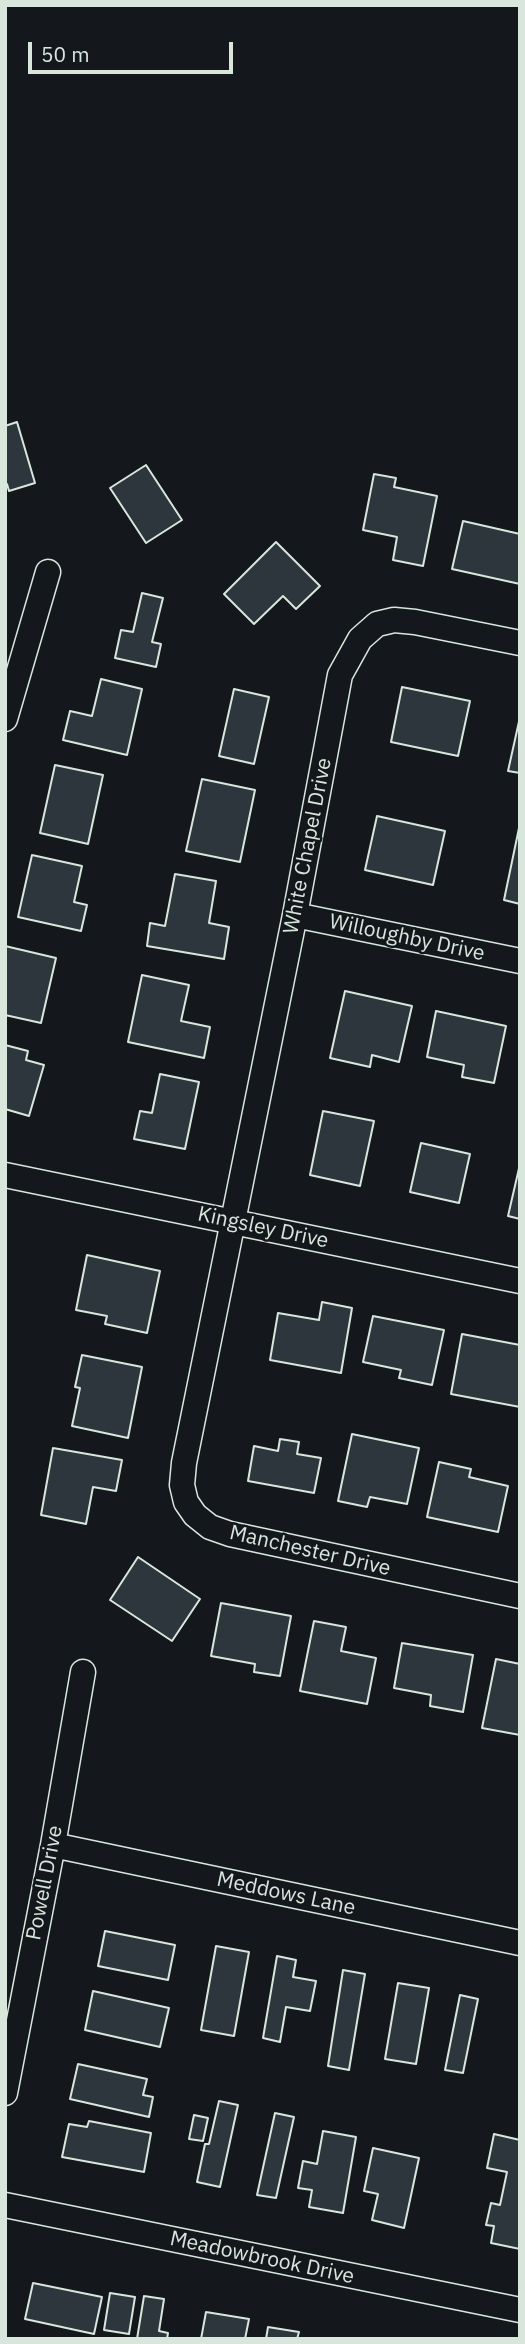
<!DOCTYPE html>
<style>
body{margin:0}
#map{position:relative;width:525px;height:2344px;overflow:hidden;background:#14181c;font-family:"IBM Plex Sans",sans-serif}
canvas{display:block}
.frame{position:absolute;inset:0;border:7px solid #d8e6dc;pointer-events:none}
.scale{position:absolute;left:28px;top:42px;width:205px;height:32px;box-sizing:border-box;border:4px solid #d8e6dc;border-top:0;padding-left:9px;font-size:21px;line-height:24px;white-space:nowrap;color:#d8e6dc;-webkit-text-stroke:5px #14181c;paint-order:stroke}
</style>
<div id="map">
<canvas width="525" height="2344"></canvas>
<div class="frame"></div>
<div class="scale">50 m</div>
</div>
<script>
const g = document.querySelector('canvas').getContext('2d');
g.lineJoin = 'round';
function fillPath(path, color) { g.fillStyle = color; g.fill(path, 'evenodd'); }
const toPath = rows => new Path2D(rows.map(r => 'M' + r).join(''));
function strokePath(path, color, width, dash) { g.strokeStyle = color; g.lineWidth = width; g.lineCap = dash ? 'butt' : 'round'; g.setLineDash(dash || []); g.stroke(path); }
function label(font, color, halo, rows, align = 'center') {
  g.font = font + ' "IBM Plex Sans",sans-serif'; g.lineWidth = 5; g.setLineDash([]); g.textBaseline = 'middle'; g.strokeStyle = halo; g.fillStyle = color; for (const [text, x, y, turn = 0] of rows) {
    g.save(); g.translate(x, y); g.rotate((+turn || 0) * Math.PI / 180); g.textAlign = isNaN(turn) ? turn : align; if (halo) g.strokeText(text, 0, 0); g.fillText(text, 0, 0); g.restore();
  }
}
const building = toPath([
 [17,422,35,483,9,491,7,484,5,484,5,426,17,422],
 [146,465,182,520,146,543,110,488,146,465],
 [374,474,396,478,394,487,437,496,423,566,393,560,397,537,363,530,374,474],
 [463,521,520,534,520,584,452,569,463,521],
 [276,542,320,586,296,609,283,596,254,624,224,594,276,542],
 [142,593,163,598,152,642,161,644,156,667,115,658,121,630,133,632,142,593],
 [101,679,142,689,127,755,63,740,70,711,92,716,101,679],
 [402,687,470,701,458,756,391,742,402,687],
 [234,689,269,697,254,764,219,756,234,689],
 [520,717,520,773,508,771,520,717],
 [55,765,103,775,88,844,40,833,55,765],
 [202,779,255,790,240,862,186,851,202,779],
 [377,816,445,831,433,885,365,870,377,816],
 [519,828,520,829,520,904,504,900,519,828],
 [32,855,82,866,74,902,87,905,81,931,18,917,32,855],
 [175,874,216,881,209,923,229,927,224,959,147,946,150,923,165,926,175,874],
 [5,946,56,958,41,1023,5,1015,5,946],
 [142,975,189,985,181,1021,210,1027,204,1058,128,1042,142,975],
 [345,991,412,1006,399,1062,372,1055,370,1067,330,1058,345,991],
 [436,1011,506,1026,494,1083,462,1077,464,1065,427,1057,436,1011],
 [5,1045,28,1051,26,1060,44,1065,29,1116,5,1109,5,1045],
 [160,1074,199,1082,185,1149,134,1139,140,1111,152,1113,160,1074],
 [323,1111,374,1121,360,1186,310,1175,323,1111],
 [421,1143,470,1154,459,1203,410,1192,421,1143],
 [520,1164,520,1219,508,1216,520,1164],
 [87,1255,160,1271,147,1333,105,1324,107,1316,76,1310,87,1255],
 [322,1302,352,1308,341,1373,270,1360,278,1313,319,1320,322,1302],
 [373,1316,444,1330,432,1385,399,1378,401,1370,363,1362,373,1316],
 [462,1334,520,1345,520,1407,451,1394,462,1334],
 [82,1355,142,1367,128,1438,72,1426,80,1388,75,1387,82,1355],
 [352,1434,419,1448,407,1504,370,1497,367,1507,338,1501,352,1434],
 [280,1439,299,1442,297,1454,321,1458,314,1493,248,1481,254,1446,278,1451,280,1439],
 [53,1448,122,1460,116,1491,93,1487,86,1524,41,1515,53,1448],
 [439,1462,471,1469,469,1477,508,1486,498,1532,427,1517,439,1462],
 [138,1557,200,1599,172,1641,110,1600,138,1557],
 [221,1603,291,1616,280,1676,254,1672,255,1664,211,1656,221,1603],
 [314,1621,346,1627,341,1651,376,1658,367,1704,300,1691,314,1621],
 [402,1643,473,1655,463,1712,430,1706,431,1695,394,1688,402,1643],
 [496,1659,520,1664,520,1735,482,1728,496,1659],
 [105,1931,175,1945,168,1980,98,1966,105,1931],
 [216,1946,249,1952,234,2036,201,2030,216,1946],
 [277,1956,296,1960,293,1977,316,1981,310,2011,286,2007,280,2042,263,2038,277,1956],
 [343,1970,365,1974,349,2070,328,2066,343,1970],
 [398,1983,429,1988,416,2064,385,2059,398,1983],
 [93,1991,169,2008,160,2047,85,2030,93,1991],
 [460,1995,478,1999,463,2073,445,2070,460,1995],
 [78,2064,147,2079,143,2095,153,2097,149,2117,70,2099,78,2064],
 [219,2101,238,2105,220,2187,197,2182,205,2144,209,2144,219,2101],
 [275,2113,294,2117,276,2198,257,2195,275,2113],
 [194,2115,208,2118,203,2141,189,2139,194,2115],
 [89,2121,151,2133,144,2172,62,2157,69,2124,87,2127,89,2121],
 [323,2131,356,2137,343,2213,309,2207,312,2190,298,2188,303,2161,317,2164,323,2131],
 [494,2134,520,2140,520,2249,491,2243,494,2226,486,2225,491,2203,500,2205,507,2172,487,2168,494,2134],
 [373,2148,419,2158,404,2228,372,2220,378,2194,364,2191,373,2148],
 [33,2283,102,2297,94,2334,25,2319,33,2283],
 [110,2293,135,2297,129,2334,104,2330,110,2293],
 [144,2296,164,2299,159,2331,168,2333,167,2339,137,2339,144,2296],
 [206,2312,249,2319,245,2339,201,2339,206,2312],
 [268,2327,299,2332,297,2339,266,2339,268,2327]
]);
fillPath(building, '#2c363c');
strokePath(building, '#d8e6dc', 2);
const street = toPath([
 [520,643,415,622,394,620,377,624,360,639,340,675,295,915,184,1463,182,1485,186,1502,195,1515,210,1527,230,1534,520,1596],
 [5,719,48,572],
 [295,915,520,961],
 [5,1175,520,1281],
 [53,1845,520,1943],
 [5,2093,53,1845,83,1672],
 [5,2205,520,2310]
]);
strokePath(street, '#d8e6dc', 27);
strokePath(street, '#14181c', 24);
label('21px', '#d8e6dc', '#14181c', [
 ["White Chapel Drive",308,846,-79],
 ["Willoughby Drive",407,938,12],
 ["Kingsley Drive",263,1228,12],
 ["Manchester Drive",310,1551,13],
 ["Powell Drive",45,1883,-79],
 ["Meddows Lane",286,1894,12],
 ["Meadowbrook Drive",262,2258,12]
]);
</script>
